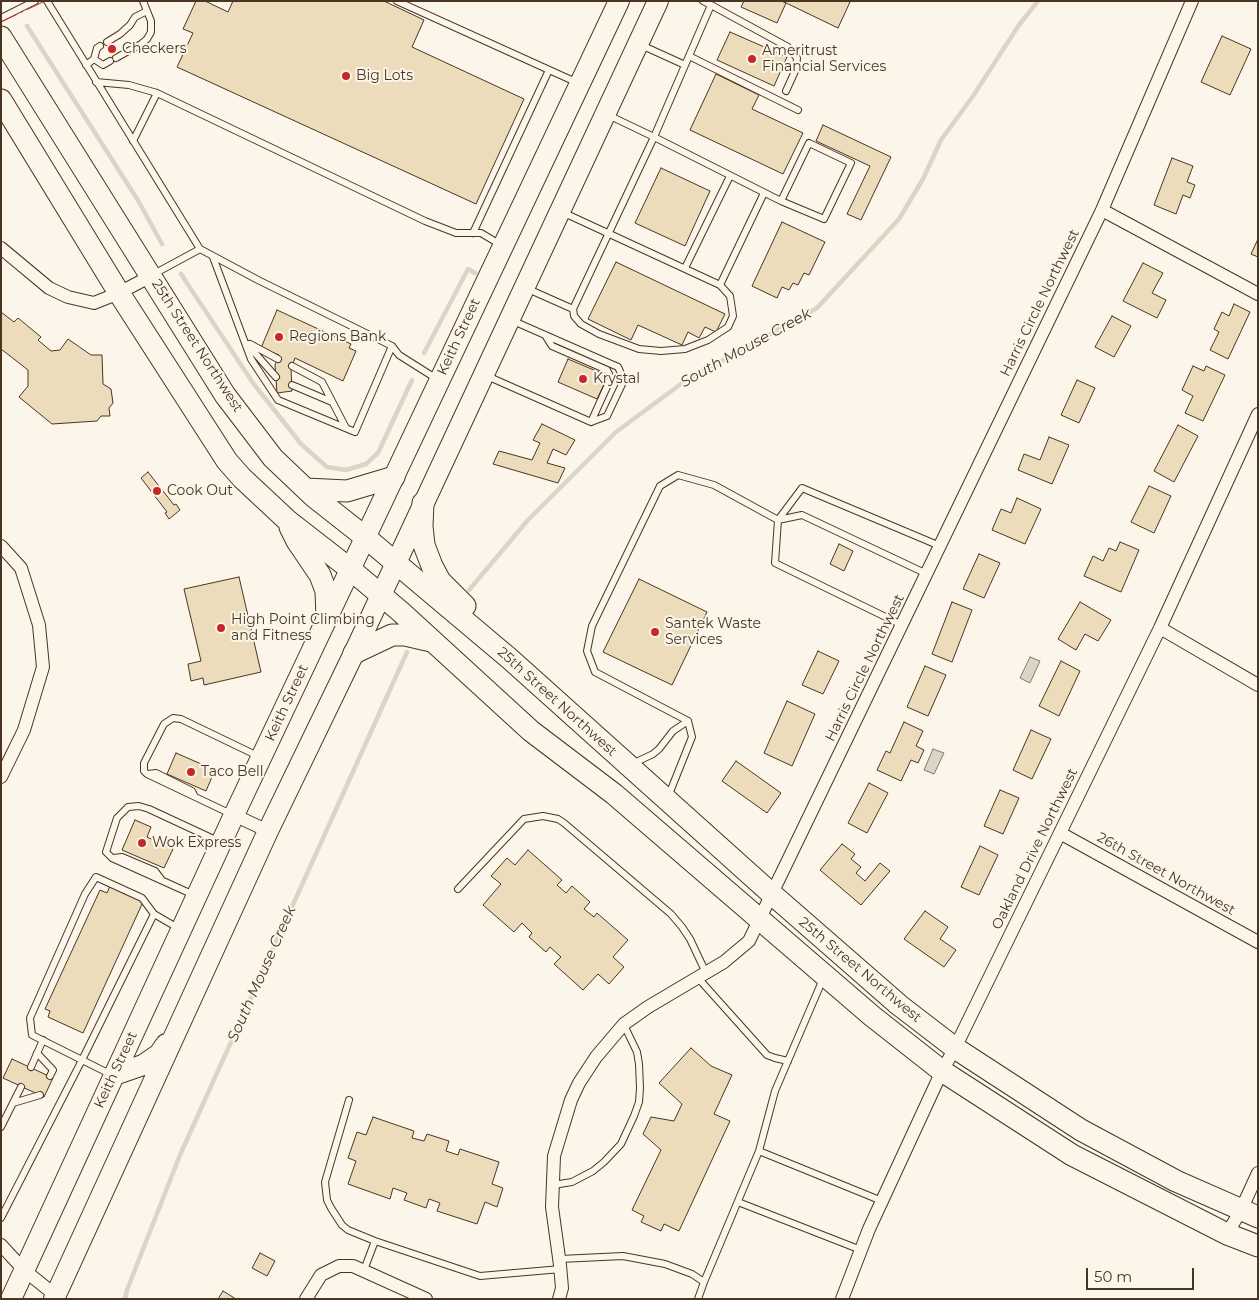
<!DOCTYPE html>
<style>
body{margin:0}
#map{position:relative;width:1259px;height:1300px;overflow:hidden;background:#fbf6e9;font-family:Montserrat,sans-serif}
canvas{display:block}
.frame{position:absolute;inset:0;border:2px solid #4a3520;pointer-events:none}
.scale{position:absolute;left:1086px;top:1268px;width:108px;height:22px;box-sizing:border-box;border:2px solid #4a3520;border-top:0;padding-left:6px;font-size:15px;line-height:18px;white-space:nowrap;color:#4a3520;-webkit-text-stroke:4px #fbf6e9;paint-order:stroke}
</style>
<div id="map">
<canvas width="1259" height="1300"></canvas>
<div class="frame"></div>
<div class="scale">50 m</div>
</div>
<script>
const g = document.querySelector('canvas').getContext('2d');
g.lineJoin = 'round';
function fillPath(path, color) { g.fillStyle = color; g.fill(path, 'evenodd'); }
const toPath = rows => new Path2D(rows.map(r => 'M' + r).join(''));
function strokePath(path, color, width, dash) { g.strokeStyle = color; g.lineWidth = width; g.lineCap = dash ? 'butt' : 'round'; g.setLineDash(dash || []); g.stroke(path); }
function label(font, color, halo, rows, align = 'center') {
  g.font = font + ' Montserrat,sans-serif'; g.lineWidth = 4; g.setLineDash([]); g.textBaseline = 'middle'; g.strokeStyle = halo; g.fillStyle = color; for (const [text, x, y, turn = 0] of rows) {
    g.save(); g.translate(x, y); g.rotate((+turn || 0) * Math.PI / 180); g.textAlign = isNaN(turn) ? turn : align; if (halo) g.strokeText(text, 0, 0); g.fillText(text, 0, 0); g.restore();
  }
}
const water = toPath([
 [1030,657,1040,661,1030,683,1020,678,1030,657],
 [933,749,944,753,934,774,924,770,933,749]
]);
fillPath(water, '#dcd4c6');
strokePath(water, '#887966', 1);
strokePath(toPath([
 [27,26,139,202,162,244],
 [181,274,253,383,301,444,327,467,346,470,366,464,378,453,412,380],
 [424,353,468,269,475,273],
 [469,590,528,520,616,432,685,381,817,308,899,219,923,179,941,140,973,96,1019,25,1038,1],
 [125,1299,127,1290,180,1155,407,652]
]), '#dcd4c6', 4.5);
const building = toPath([
 [196,1,205,1,228,12,233,1,384,1,424,20,412,47,524,99,476,204,177,67,193,33,183,29,196,1],
 [744,1,782,1,786,3,777,23,741,7,744,1],
 [782,1,848,1,850,2,838,28,782,1],
 [730,32,787,57,774,86,717,60,730,32],
 [1222,36,1251,49,1230,95,1201,82,1222,36],
 [716,74,759,95,752,109,803,133,783,174,690,130,716,74],
 [823,125,891,157,861,220,847,214,870,166,816,141,823,125],
 [1172,158,1193,166,1187,182,1195,185,1190,198,1183,195,1176,214,1154,205,1172,158],
 [661,168,710,191,685,246,635,223,661,168],
 [782,222,825,242,809,275,804,273,798,285,793,283,789,290,782,287,777,298,752,286,782,222],
 [1258,239,1258,257,1251,254,1258,239],
 [616,262,725,314,716,332,705,327,699,338,688,332,682,345,638,325,631,340,588,319,616,262],
 [1143,263,1163,273,1152,293,1166,300,1157,318,1123,301,1143,263],
 [1234,304,1250,312,1228,359,1210,350,1219,332,1214,329,1222,312,1229,316,1234,304],
 [277,310,351,344,349,348,356,351,343,381,295,358,291,369,292,391,277,393,275,365,279,355,261,348,277,310],
 [1,312,14,322,18,318,41,337,38,340,51,351,60,350,68,339,91,355,102,355,103,384,111,389,113,403,109,408,110,416,101,416,97,421,52,424,19,397,28,386,28,370,1,349,1,312],
 [1112,316,1131,326,1114,357,1095,347,1112,316],
 [568,359,608,376,597,399,558,382,568,359],
 [1193,366,1204,371,1206,366,1225,375,1203,421,1185,413,1193,396,1182,390,1193,366],
 [1077,380,1095,388,1079,423,1061,415,1077,380],
 [542,424,575,440,566,455,553,449,547,463,565,468,558,483,493,464,499,451,532,460,540,443,533,440,542,424],
 [1178,425,1198,436,1174,482,1154,471,1178,425],
 [1049,437,1069,445,1052,484,1018,470,1024,454,1040,460,1049,437],
 [148,472,174,505,176,504,180,510,169,519,165,513,167,512,141,478,148,472],
 [1149,486,1171,496,1154,533,1131,522,1149,486],
 [1017,498,1041,509,1025,544,992,530,1001,509,1011,513,1017,498],
 [1120,542,1139,550,1121,592,1084,576,1093,556,1103,561,1109,548,1116,551,1120,542],
 [839,544,853,551,844,571,830,564,839,544],
 [979,554,1000,563,984,598,963,589,979,554],
 [239,577,261,672,204,685,203,678,191,681,188,664,201,661,184,589,239,577],
 [639,579,707,612,672,685,603,652,639,579],
 [952,602,972,610,952,662,932,654,952,602],
 [1080,602,1111,620,1098,641,1085,634,1076,650,1058,639,1080,602],
 [818,651,839,661,823,694,802,685,818,651],
 [1061,661,1080,671,1059,716,1039,706,1061,661],
 [925,666,946,675,928,716,907,707,925,666],
 [787,701,815,714,792,766,764,753,787,701],
 [904,722,923,731,916,746,924,750,918,763,911,760,901,781,877,770,886,751,890,753,904,722],
 [1031,730,1051,739,1032,779,1013,770,1031,730],
 [176,753,215,770,206,791,167,774,176,753],
 [736,761,781,793,767,813,722,781,736,761],
 [869,783,888,793,867,833,848,823,869,783],
 [1000,790,1019,798,1003,834,984,826,1000,790],
 [135,820,151,827,147,837,173,849,164,868,122,850,135,820],
 [842,844,855,854,851,859,861,867,856,873,865,881,880,863,890,871,861,905,820,870,842,844],
 [980,846,998,855,979,895,961,887,980,846],
 [528,850,562,880,557,885,566,893,572,886,590,902,584,909,594,917,597,913,628,940,613,957,624,967,609,984,598,974,583,990,554,964,561,957,550,947,546,952,529,937,532,933,522,923,514,932,483,905,501,884,491,876,507,858,515,865,528,850],
 [110,886,143,902,83,1033,48,1017,50,1011,45,1009,100,890,107,893,110,886],
 [925,911,948,927,940,939,956,950,944,967,904,939,925,911],
 [691,1048,711,1066,732,1075,714,1114,730,1121,679,1231,664,1224,661,1231,641,1222,644,1216,632,1210,661,1150,643,1134,651,1117,674,1121,682,1104,659,1083,691,1048],
 [12,1059,53,1078,44,1097,3,1078,12,1059],
 [373,1117,414,1131,412,1138,424,1141,427,1134,449,1141,446,1151,458,1155,460,1149,499,1162,492,1184,503,1188,497,1207,485,1202,477,1224,437,1211,440,1203,429,1199,426,1208,404,1200,407,1193,393,1188,390,1199,348,1184,356,1161,348,1158,357,1132,366,1135,373,1117],
 [260,1253,275,1261,267,1276,252,1268,260,1253],
 [223,1291,236,1299,218,1299,223,1291]
]);
fillPath(building, '#ecdcbc');
strokePath(building, '#4a3520', 1);
const service = toPath([
 [47,1,200,249,258,280,392,346,399,355,437,379],
 [397,1,578,83],
 [703,1,711,5,654,137,781,201,824,219,851,163,809,143,781,201],
 [711,5,788,47,797,58,796,69,786,91],
 [1,18,35,1],
 [107,42,120,34,130,25,135,17,147,11,143,1],
 [641,45,685,65],
 [689,56,798,110],
 [116,58,141,44,147,39,151,32,151,21,147,11],
 [94,59,103,65,110,61],
 [86,65,94,59,97,48,100,46],
 [96,82,129,85,157,93],
 [133,141,157,93,425,221,456,233,481,233,501,245],
 [562,212,720,285,730,296,733,316,728,327,708,340,685,349,661,351,639,349,599,334,581,324,574,316,573,308],
 [473,233,549,70],
 [213,257,251,359,278,400,355,432,392,346],
 [685,268,730,176],
 [152,275,200,249],
 [720,285,764,193],
 [528,289,573,309,654,137,608,115],
 [545,335,552,346,607,370,611,378,591,422],
 [247,344,276,377],
 [250,344,278,359],
 [292,366,322,382,346,428],
 [487,376,591,422,607,416,624,380,618,367,511,320],
 [292,385,332,402],
 [902,625,775,563,778,520,802,488,940,546],
 [688,721,595,672,587,651,592,626,660,486,678,475,714,485,778,520,802,515,927,574],
 [632,764,653,754,659,749,673,731,688,721,692,737,668,797],
 [148,774,156,773,192,791,194,795],
 [231,814,147,774,144,771,144,763,164,724,173,718,181,719,260,757],
 [113,858,122,857,155,871,161,879],
 [458,889,524,819,543,816,558,819,564,823,671,914,682,927,690,939,706,973],
 [194,895,112,858,106,852,117,818,128,807,139,806,149,809,220,842],
 [154,914,82,1060,32,1035,30,1018,85,894,96,877,142,898,154,914,178,928],
 [698,978,767,1055,775,1058,788,1061],
 [37,1053,53,1070,50,1076],
 [31,1067,43,1040],
 [349,1100,325,1182,327,1200,331,1208,342,1225,348,1230,375,1241,480,1276,561,1269],
 [13,1103,40,1095],
 [1,1127,21,1087],
 [759,1151,882,1201],
 [553,1185,572,1182,593,1171,604,1162,621,1144,634,1116,639,1102,640,1088,639,1064,637,1052,624,1025],
 [738,1202,861,1250],
 [1,1218,82,1060,112,1075],
 [560,1259,623,1256,665,1264,692,1274,704,1282,698,1299],
 [364,1270,375,1241],
 [704,1282,759,1151,775,1091,823,979]
]);
const minor = toPath([
 [1102,210,1258,294],
 [1,248,49,288,68,297,94,303,119,293,151,276],
 [1,546,21,568,39,625,43,667,24,730,1,777],
 [1160,628,1258,685],
 [234,815,268,831],
 [1060,833,1258,942],
 [1227,1234,1241,1210,1258,1173],
 [1,1245,24,1270,55,1295],
 [306,1299,321,1275,339,1266,353,1266,426,1299],
 [559,1299,562,1288,560,1265,552,1207,554,1156,571,1100,579,1083,596,1057,624,1024,648,1007,724,962,749,941,1102,210,1192,1],
 [842,1299,869,1229,942,1071,955,1048,1160,628,1258,414]
]);
const primary = toPath([
 [114,1075,143,1065,159,1054,166,1044],
 [11,1299,234,815,619,1],
 [54,1299,268,831,354,653,658,1]
]);
const trunk = toPath([
 [1,37,225,395,273,458,313,496,365,537,510,659,773,895,899,1005,955,1048,1081,1130,1176,1181,1258,1217],
 [1,100,119,293,227,461,242,478,287,520,350,569,401,612,531,731,614,794,872,1016,942,1071,1072,1155,1227,1234,1258,1246],
 [306,489,347,491,394,477],
 [423,503,422,526,424,545,432,566,440,581,465,606],
 [290,527,297,541,320,575,326,591,327,618],
 [354,653,392,635,405,635,431,641]
]);
strokePath(service, '#4a3520', 8);
strokePath(minor, '#4a3520', 14);
strokePath(primary, '#4a3520', 22);
strokePath(trunk, '#4a3520', 23);
strokePath(service, '#fbf6e9', 6);
strokePath(minor, '#fbf6e9', 12);
strokePath(primary, '#fbf6e9', 20);
strokePath(trunk, '#fbf6e9', 21);
strokePath(toPath([
 [1,22,45,1]
]), '#c62828', 1, [18, 4, 2.5, 4]);
for (const [x, y, r, color] of [
 [112,49,5,"#c62828"],
 [752,59,5,"#c62828"],
 [346,76,5,"#c62828"],
 [279,337,5,"#c62828"],
 [583,379,5,"#c62828"],
 [157,491,5,"#c62828"],
 [221,628,5,"#c62828"],
 [655,632,5,"#c62828"],
 [191,772,5,"#c62828"],
 [142,843,5,"#c62828"]
]) { const dot = new Path2D(); dot.arc(x, y, r, 0, 2 * Math.PI); g.fillStyle = color; g.fill(dot); strokePath(dot, '#fbf6e9', 2); }
label('14px', '#4a3520', '#fbf6e9', [
 ["Checkers",122,49],
 ["Ameritrust",762,51],
 ["Financial Services",762,67],
 ["Big Lots",356,76],
 ["Regions Bank",289,337],
 ["Krystal",593,379],
 ["Cook Out",167,491],
 ["High Point Climbing",231,620],
 ["and Fitness",231,636],
 ["Santek Waste",665,624],
 ["Services",665,640],
 ["Taco Bell",201,772],
 ["Wok Express",152,843]
], 'left');
label('14px', '#4a3520', '#fbf6e9', [
 ["Harris Circle Northwest",1040,303,-64],
 ["Keith Street",459,337,-65],
 ["25th Street Northwest",197,346,57],
 ["Harris Circle Northwest",865,668,-64],
 ["25th Street Northwest",557,702,42],
 ["Keith Street",287,703,-65],
 ["Oakland Drive Northwest",1035,849,-64],
 ["26th Street Northwest",1166,874,29],
 ["25th Street Northwest",860,970,40],
 ["Keith Street",116,1070,-65]
]);
label('italic 15px', '#4a3520', '#fbf6e9', [
 ["South Mouse Creek",746,348,-29],
 ["South Mouse Creek",262,974,-66]
]);
</script>
